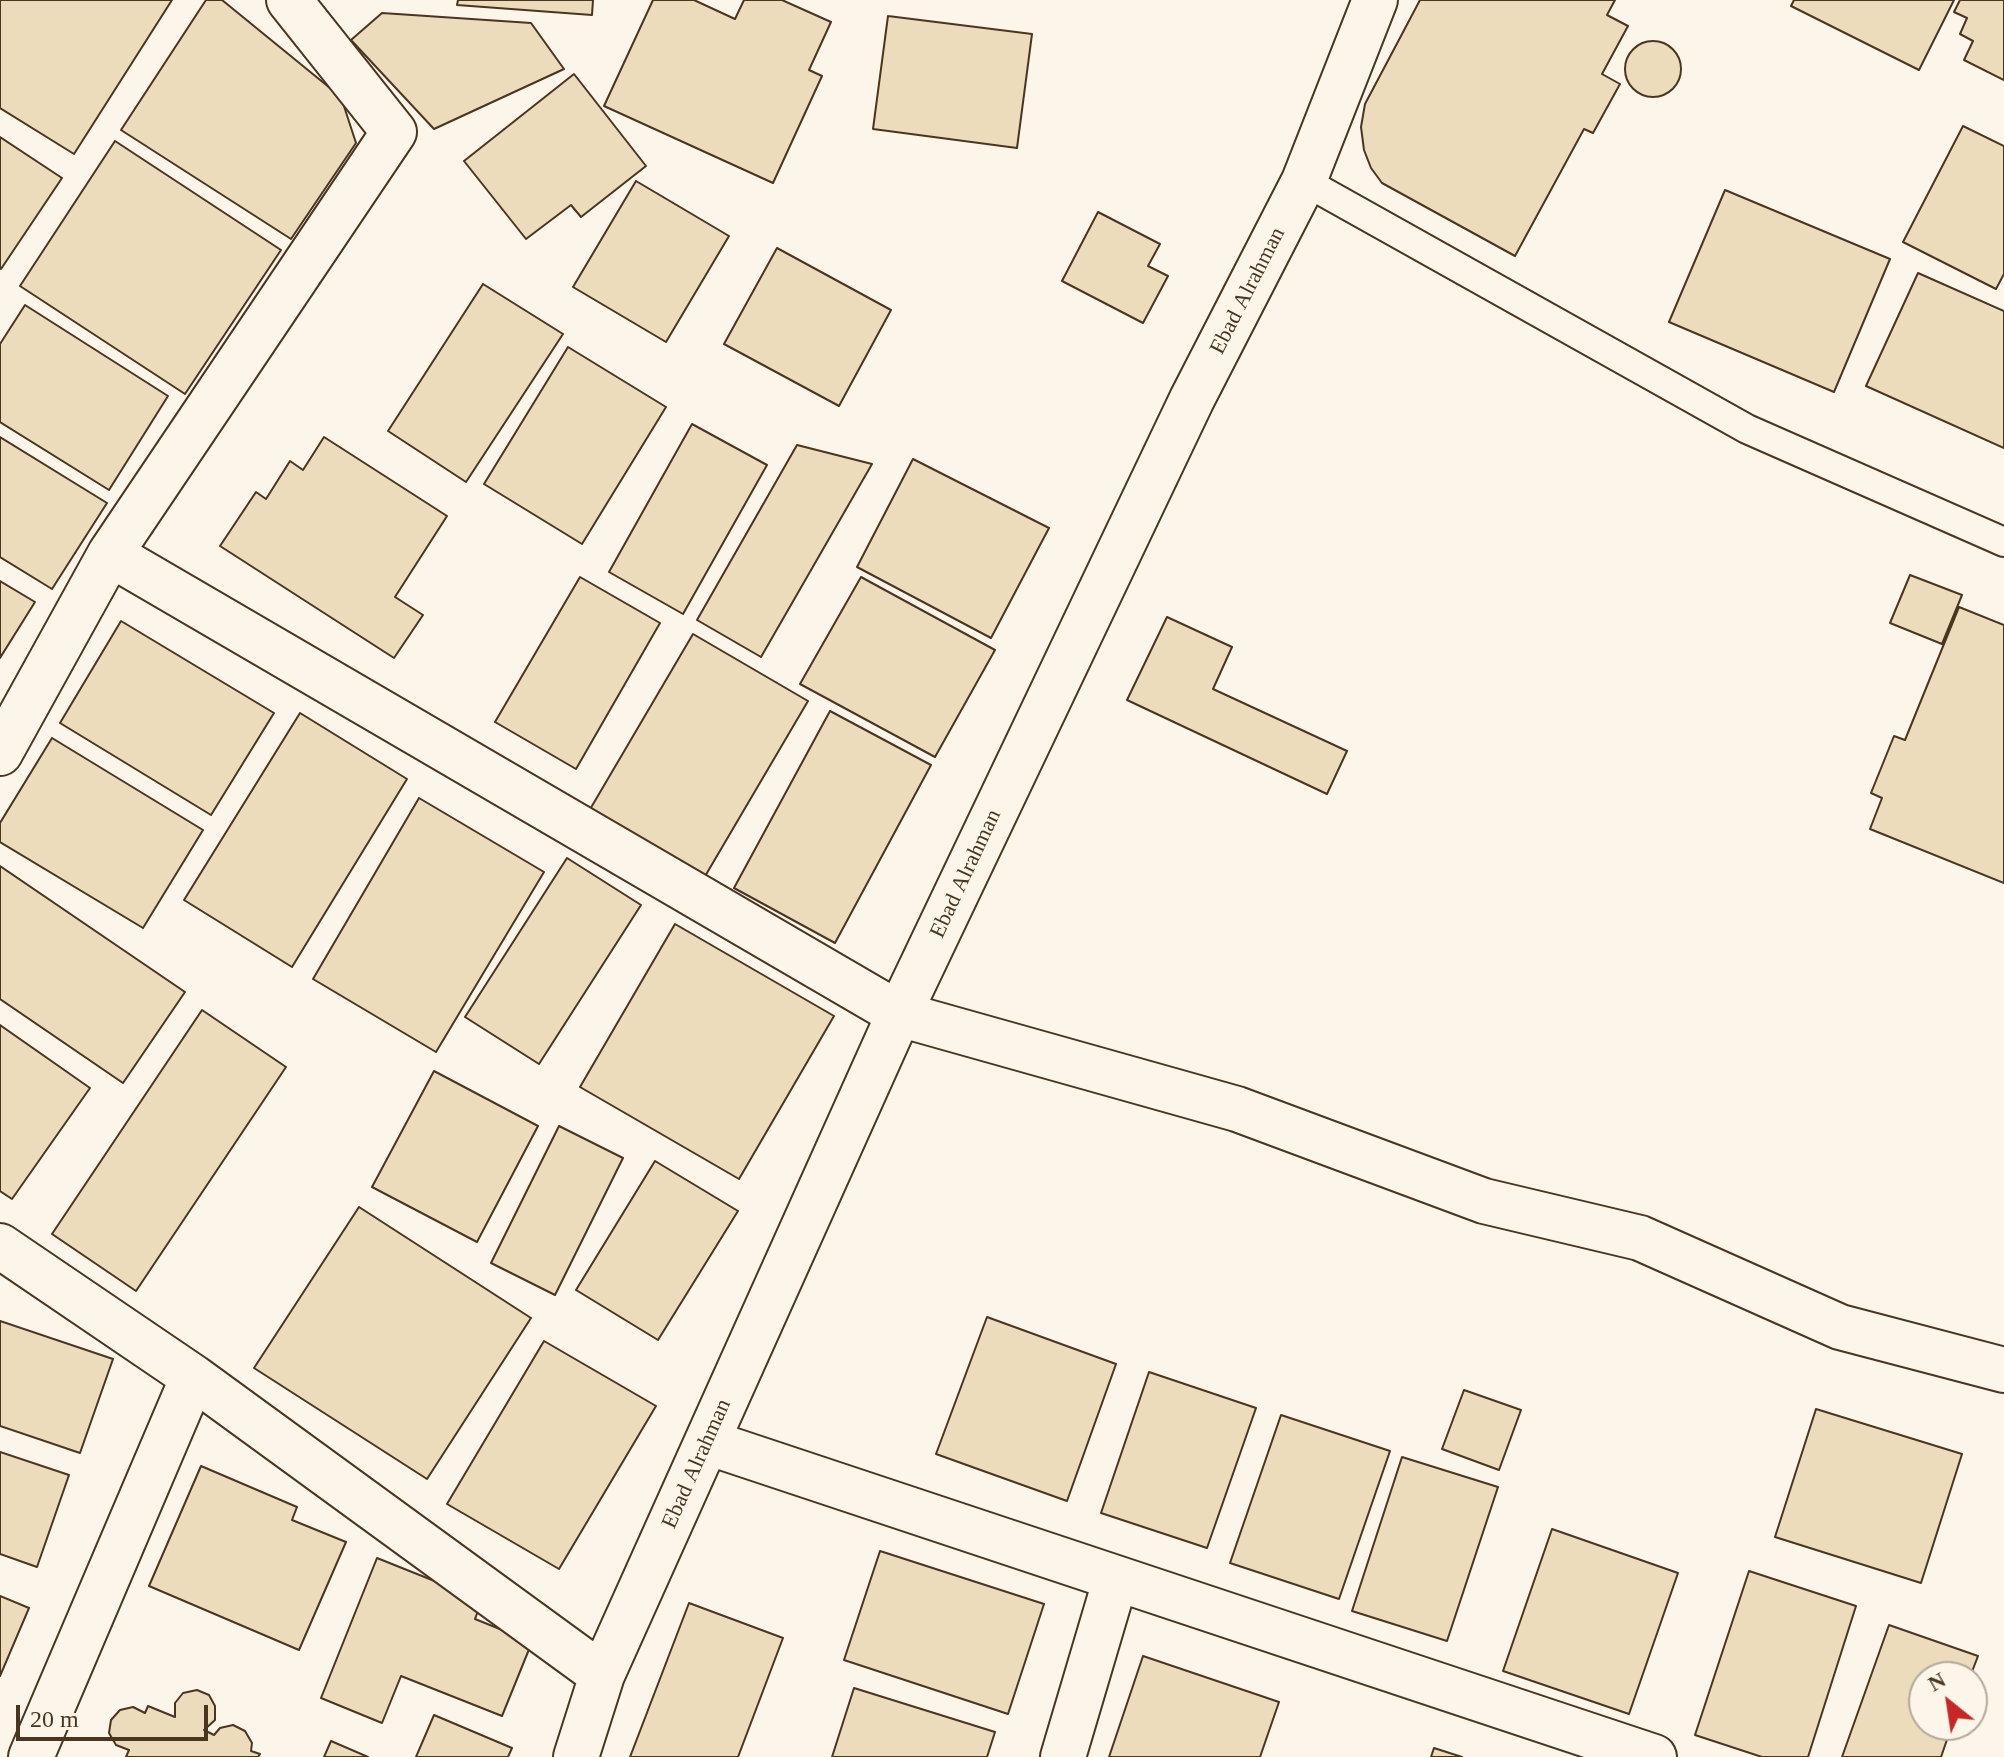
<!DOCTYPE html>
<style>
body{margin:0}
#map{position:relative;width:2004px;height:1757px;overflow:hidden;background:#fbf6e9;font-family:Georgia,serif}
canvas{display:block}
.north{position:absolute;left:1908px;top:1661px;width:80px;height:80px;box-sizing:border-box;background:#fbf6e9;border:2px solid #b4a999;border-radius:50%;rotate:330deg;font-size:22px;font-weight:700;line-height:32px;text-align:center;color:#4a3520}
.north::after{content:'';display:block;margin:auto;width:28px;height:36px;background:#c62828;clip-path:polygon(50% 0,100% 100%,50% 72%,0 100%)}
.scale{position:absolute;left:16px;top:1705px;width:192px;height:36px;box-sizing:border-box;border:4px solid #4a3520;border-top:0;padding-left:10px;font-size:24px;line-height:28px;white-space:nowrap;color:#4a3520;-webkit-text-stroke:6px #fbf6e9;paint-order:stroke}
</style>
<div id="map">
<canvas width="2004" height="1757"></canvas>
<div class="north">N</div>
<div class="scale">20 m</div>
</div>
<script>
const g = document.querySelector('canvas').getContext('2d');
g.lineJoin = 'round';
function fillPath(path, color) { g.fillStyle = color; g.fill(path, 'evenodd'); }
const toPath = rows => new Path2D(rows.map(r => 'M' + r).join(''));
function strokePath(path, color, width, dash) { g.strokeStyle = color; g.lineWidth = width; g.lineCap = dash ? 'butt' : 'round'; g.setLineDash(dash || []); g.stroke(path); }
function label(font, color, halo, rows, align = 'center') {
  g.font = font + ' Georgia,serif'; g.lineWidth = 6; g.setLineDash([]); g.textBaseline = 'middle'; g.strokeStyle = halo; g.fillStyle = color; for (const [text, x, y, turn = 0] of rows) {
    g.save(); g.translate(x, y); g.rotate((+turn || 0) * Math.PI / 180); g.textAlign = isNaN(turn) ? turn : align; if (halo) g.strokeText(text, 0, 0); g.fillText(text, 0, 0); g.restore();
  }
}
const building = toPath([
 [0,0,172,0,74,154,0,108,0,0],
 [206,0,222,0,341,97,356,143,291,239,121,130,206,0],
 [458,0,593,0,592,15,457,5,458,0],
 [653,0,694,0,735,19,744,0,782,0,831,22,809,70,822,76,773,183,604,106,653,0],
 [1420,0,1615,0,1607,15,1628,26,1602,74,1620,84,1593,133,1584,129,1515,256,1382,183,1371,168,1364,150,1361,127,1365,104,1420,0],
 [1794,0,1954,0,1919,70,1791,6,1794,0],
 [1960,0,2004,0,2004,80,1964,60,1973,41,1960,34,1967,18,1954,12,1960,0],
 [382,13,531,23,564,69,434,129,351,40,382,13],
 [888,16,1032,34,1017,148,873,129,888,16],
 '1625 69a28 28 0 1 1 56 0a28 28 0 1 1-56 0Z',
 [574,74,646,166,581,217,571,205,526,239,464,161,574,74],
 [1963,126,2004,146,2004,274,1996,289,1903,242,1963,126],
 [0,137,62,178,1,269,0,268,0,137],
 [115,141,281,250,185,394,20,286,115,141],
 [636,181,729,236,666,342,573,287,636,181],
 [1725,190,1890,259,1834,392,1669,322,1725,190],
 [1098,212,1160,244,1148,266,1168,276,1143,323,1062,281,1098,212],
 [777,248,891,310,839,406,724,344,777,248],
 [1918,273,2004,311,2004,448,1866,386,1918,273],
 [483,284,563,334,466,482,388,431,483,284],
 [25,305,168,396,109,490,0,422,0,344,25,305],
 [568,347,666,407,582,544,484,484,568,347],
 [692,424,767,465,683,614,609,572,692,424],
 [0,437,107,503,52,589,0,557,0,437],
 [324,437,447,516,395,597,423,615,394,658,220,546,256,492,266,499,290,461,303,470,324,437],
 [797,445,872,464,761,657,697,620,797,445],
 [913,459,1049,528,991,638,857,567,913,459],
 [1910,575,1962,595,1942,644,1890,623,1910,575],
 [580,577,660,623,576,769,495,722,580,577],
 [861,577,995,650,935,757,800,684,861,577],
 [0,581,35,602,0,658,0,581],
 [1959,607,2004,625,2004,883,1870,829,1882,798,1871,793,1894,736,1905,740,1959,607],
 [1167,617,1232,647,1213,689,1347,751,1327,794,1127,700,1167,617],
 [121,621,274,713,211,815,60,723,121,621],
 [693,634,808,701,704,878,589,811,693,634],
 [830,711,931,765,835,943,734,888,830,711],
 [300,713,407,779,292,967,184,900,300,713],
 [52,738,203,830,143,928,0,842,0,823,52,738],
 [419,798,544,872,436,1052,313,979,419,798],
 [567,858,641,905,539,1064,465,1017,567,858],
 [0,866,185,992,123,1083,0,999,0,866],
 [675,924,834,1016,739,1179,580,1087,675,924],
 [202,1010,286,1067,136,1291,52,1234,202,1010],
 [0,1025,90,1088,12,1199,0,1191,0,1025],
 [434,1071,538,1126,477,1242,372,1187,434,1071],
 [559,1126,623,1158,555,1295,491,1263,559,1126],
 [655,1161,738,1211,658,1340,576,1290,655,1161],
 [359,1207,531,1318,427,1479,254,1368,359,1207],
 [987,1317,1116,1364,1067,1501,936,1454,987,1317],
 [0,1321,113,1359,80,1453,0,1426,0,1321],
 [544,1341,656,1406,559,1569,447,1504,544,1341],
 [1149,1372,1256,1408,1207,1548,1101,1513,1149,1372],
 [1464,1390,1521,1410,1499,1470,1442,1449,1464,1390],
 [1816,1409,1962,1454,1921,1583,1775,1537,1816,1409],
 [1281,1415,1390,1451,1339,1599,1230,1563,1281,1415],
 [0,1452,69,1475,37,1567,0,1554,0,1452],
 [1402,1457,1498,1487,1447,1641,1352,1611,1402,1457],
 [201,1466,297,1507,292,1520,346,1542,299,1650,149,1586,201,1466],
 [1552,1529,1678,1573,1629,1714,1503,1671,1552,1529],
 [880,1551,1044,1604,1008,1714,844,1660,880,1551],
 [377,1558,482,1600,475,1619,532,1642,502,1716,401,1676,382,1723,321,1698,377,1558],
 [1749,1571,1856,1606,1808,1757,1762,1757,1695,1735,1749,1571],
 [0,1596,29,1608,0,1676,0,1596],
 [689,1603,783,1638,738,1757,630,1757,689,1603],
 [1889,1625,1978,1656,1970,1677,1924,1677,1924,1725,1952,1725,1941,1757,1842,1757,1889,1625],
 [1143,1656,1279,1702,1260,1757,1109,1757,1143,1656],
 [854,1688,995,1732,987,1757,832,1757,854,1688],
 [197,1690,209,1695,215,1706,215,1720,204,1730,214,1735,220,1728,233,1725,245,1731,252,1743,251,1751,260,1754,258,1757,126,1757,129,1750,116,1745,109,1733,111,1720,120,1710,133,1707,145,1713,148,1706,175,1717,175,1703,183,1693,197,1690],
 [434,1715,512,1748,508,1757,416,1757,434,1715],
 [331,1741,368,1757,324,1757,331,1741],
 [1434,1748,1462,1757,1431,1757,1434,1748]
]);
fillPath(building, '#ecdcbc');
strokePath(building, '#4a3520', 2);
const service = toPath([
 [1304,181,1747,429,2004,542]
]);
const minor = toPath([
 [110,554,899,1014,1237,1109,1484,1201,1640,1238,1840,1327,2004,1370],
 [0,753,110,554,394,132,289,0],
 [0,1246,193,1377,602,1675],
 [707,1442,1654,1757],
 [31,1757,193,1377],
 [576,1757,602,1675,899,1014,1192,399,1304,181,1375,0],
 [1063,1757,1116,1578]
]);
strokePath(service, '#4a3520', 32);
strokePath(minor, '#4a3520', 48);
strokePath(service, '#fbf6e9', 28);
strokePath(minor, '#fbf6e9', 44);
label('22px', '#4a3520', '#fbf6e9', [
 ["Ebad Alrahman",1248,291,-63],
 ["Ebad Alrahman",966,874,-65],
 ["Ebad Alrahman",697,1464,-66]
]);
</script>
